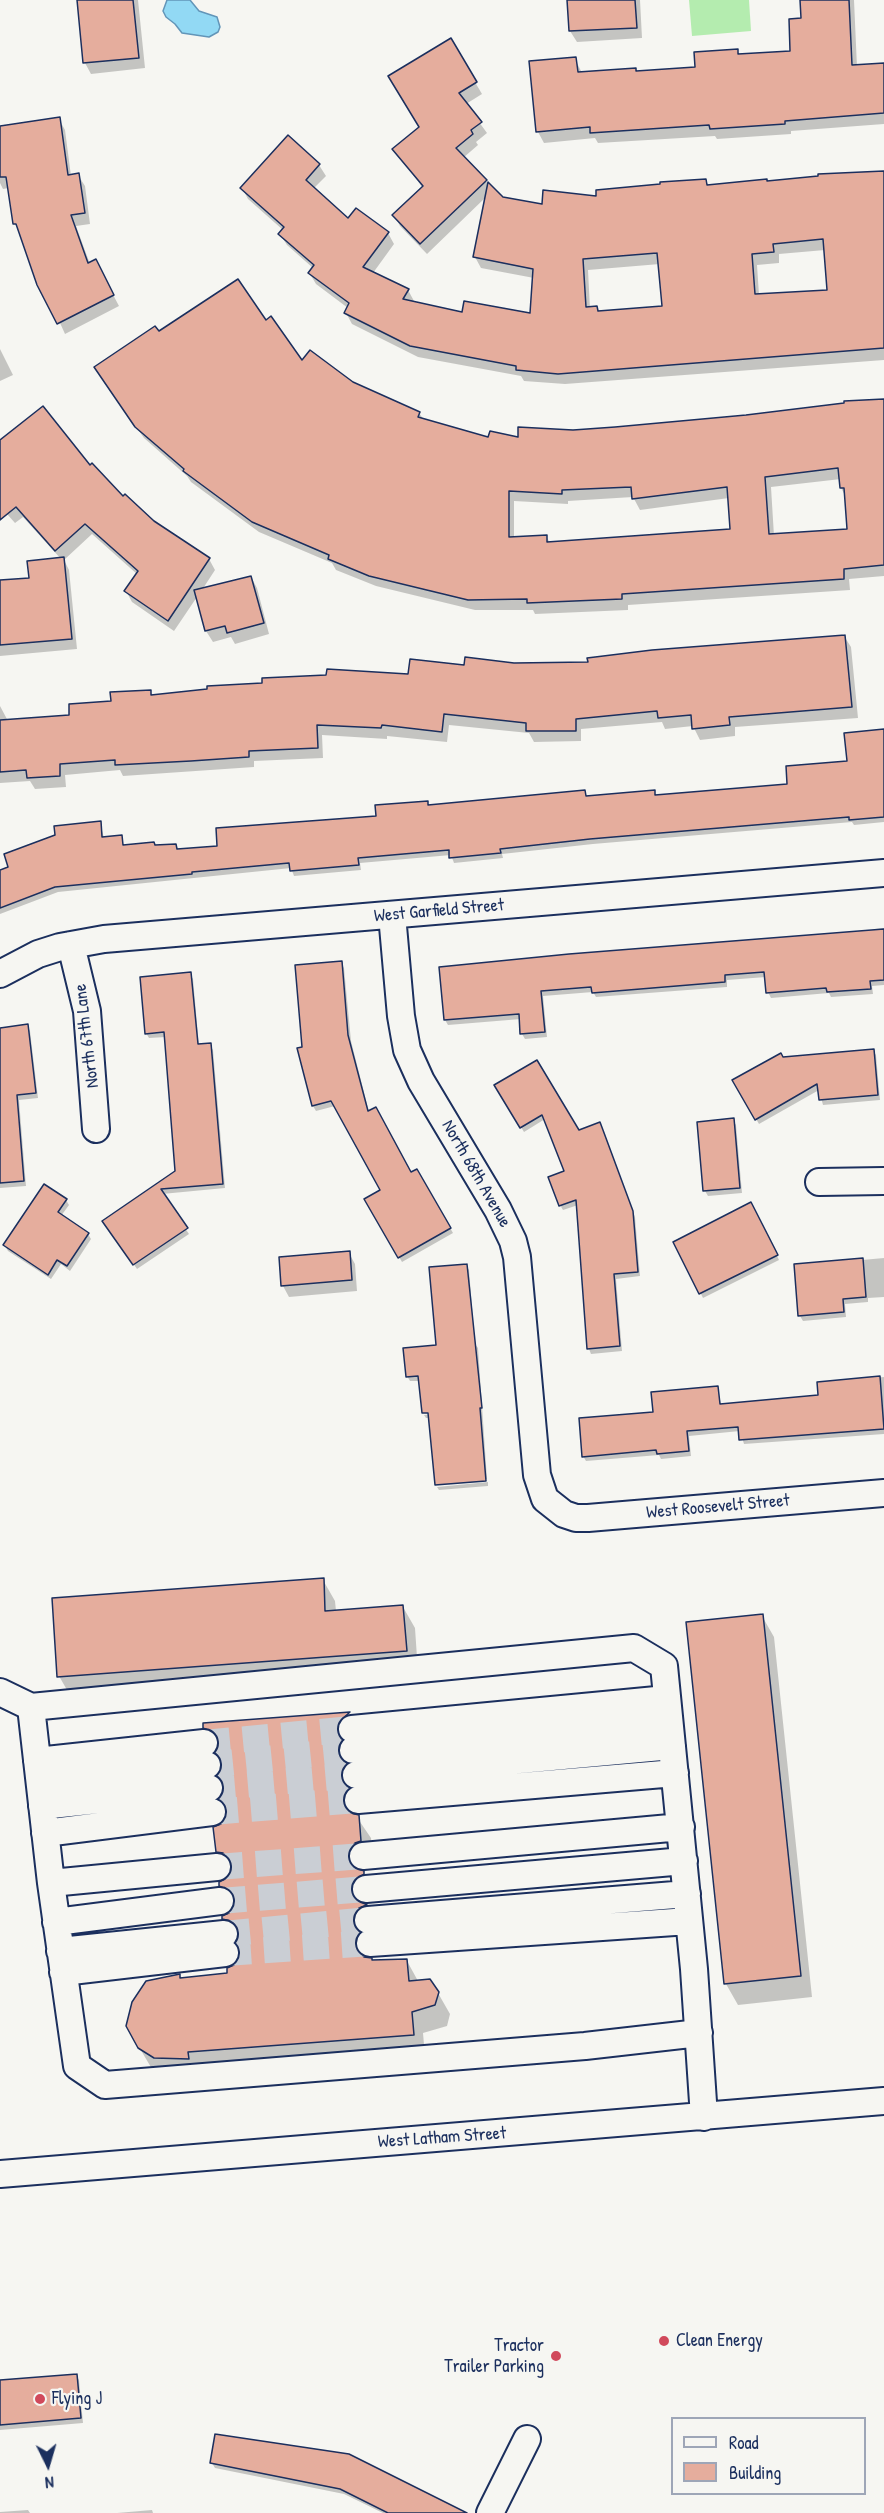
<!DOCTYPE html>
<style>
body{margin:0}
#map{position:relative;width:884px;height:2513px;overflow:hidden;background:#f6f6f2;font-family:"Patrick Hand",sans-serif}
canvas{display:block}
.legend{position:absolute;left:671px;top:2417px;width:195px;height:78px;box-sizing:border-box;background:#f6f6f2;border:2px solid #9ea6b7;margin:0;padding:8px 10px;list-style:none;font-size:18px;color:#1b2f5e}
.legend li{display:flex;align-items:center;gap:12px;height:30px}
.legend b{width:30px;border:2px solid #9ea6b7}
.north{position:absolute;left:18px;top:2435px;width:60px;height:60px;-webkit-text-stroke:4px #f6f6f2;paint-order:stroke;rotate:175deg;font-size:16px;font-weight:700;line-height:24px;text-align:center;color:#1b2f5e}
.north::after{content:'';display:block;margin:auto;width:21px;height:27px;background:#1b2f5e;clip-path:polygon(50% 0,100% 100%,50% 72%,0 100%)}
</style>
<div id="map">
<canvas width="884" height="2513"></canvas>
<ul class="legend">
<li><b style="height:8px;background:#f6f6f2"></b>Road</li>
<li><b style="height:16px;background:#e5ad9d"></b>Building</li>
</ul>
<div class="north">N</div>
</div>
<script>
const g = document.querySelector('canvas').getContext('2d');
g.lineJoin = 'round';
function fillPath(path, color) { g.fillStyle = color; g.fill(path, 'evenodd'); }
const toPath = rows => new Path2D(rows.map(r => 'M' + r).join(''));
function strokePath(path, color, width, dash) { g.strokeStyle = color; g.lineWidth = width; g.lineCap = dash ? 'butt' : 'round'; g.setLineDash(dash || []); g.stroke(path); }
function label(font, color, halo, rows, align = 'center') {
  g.font = font + ' "Patrick Hand",sans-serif'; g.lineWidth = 4.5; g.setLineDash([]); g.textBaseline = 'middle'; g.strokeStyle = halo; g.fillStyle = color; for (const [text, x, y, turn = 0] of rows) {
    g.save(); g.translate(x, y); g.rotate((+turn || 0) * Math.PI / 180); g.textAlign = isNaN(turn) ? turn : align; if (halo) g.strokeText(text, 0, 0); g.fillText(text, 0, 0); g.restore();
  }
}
fillPath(toPath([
 [689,0,749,0,751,31,692,36]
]), '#b4ecaf');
const water = toPath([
 [167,0,190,0,199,11,217,17,220,27,218,32,209,37,182,33,175,24,166,17,163,11,167,0]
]);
fillPath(water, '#92d9f4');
strokePath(water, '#6295b8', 1.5);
fillPath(toPath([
 [78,0,138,0,145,68,91,74,85,63],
 [569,0,640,0,642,38,577,42,570,31],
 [801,0,854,0,857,67,884,64,884,124,791,131,791,134,717,139,715,136,598,143,595,138,544,143,538,132,575,59,582,73,637,72,696,68,737,50,740,55,791,52,802,19],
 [450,40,482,94,466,104,487,133,476,142,478,145,463,158,502,198,543,206,706,181,709,186,884,172,884,360,565,384,524,381,521,376,418,357,352,324,346,313,348,308,316,284,310,274,313,268,287,245,280,234,283,230,248,199,242,188,288,137,319,165,326,176,313,189,349,221,388,233,394,244,373,273,408,290,414,301,413,303,463,314,531,314,534,278,481,268,475,257,486,197,427,254,400,226,394,215,423,188,394,150,421,128],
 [825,250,828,291,759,295,757,265,779,263,779,254],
 [660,264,663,307,599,312,596,308,590,309,588,270],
 [59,119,65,130,71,176,78,175,85,186,90,224,76,226,90,264,101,272,119,306,65,334,15,223,9,188,3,189,0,183,0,127],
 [265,322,302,363,419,413,424,420,489,439,519,438,573,431,747,416,884,400,884,576,849,579,850,590,628,605,628,610,535,614,533,610,475,610,376,586,336,570,332,563,259,532,191,482,187,476,144,438,102,379,158,333],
 [841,479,841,488,846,497,848,530,774,536,771,487],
 [633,497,640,510,729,498,731,530,550,543,546,536,514,538,514,501,568,504,568,501],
 [0,349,13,375,0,381],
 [0,442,90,467,123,498,209,559,215,570,202,590,251,577,257,588,269,634,235,644,231,637,213,642,206,631,197,597,174,631,132,602,126,591,138,575,92,534,64,560,69,570,77,649,0,656,0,582,30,580,61,559,23,517,15,523,7,514,0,521],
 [844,636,851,647,858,718,735,727,735,736,700,740,693,726,665,729,662,722,581,729,581,741,534,742,529,733,449,725,447,742,387,736,387,739,322,735,323,758,254,761,254,767,123,776,120,770,65,775,66,787,35,789,30,781,0,783,0,706,8,721,71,717,150,691,153,696,409,675,465,666,589,663],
 [884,731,884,822,854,825,852,822,593,844,502,854,503,858,454,863,451,855,360,863,361,870,294,876,291,868,58,892,0,914,0,871,100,823,104,838,121,837,124,846,176,845,179,851,219,847,378,817,427,802,429,807,584,791,587,796,654,792,656,797,789,785,848,762],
 [884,928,884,985,872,986,873,994,831,997,829,993,771,998,768,992,766,977,727,980,727,987,596,997,593,992,543,996,547,1037,525,1039,522,1034,521,1019,448,1025,445,1020,441,969,875,931,875,929],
 [341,962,344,968,351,1041,369,1112,411,1174,417,1171,453,1233,402,1262,366,1200,382,1191,335,1106,316,1111,313,1106,304,1048],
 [190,974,193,979,199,1046,210,1045,213,1050,225,1188,162,1194,189,1234,137,1269,107,1226,177,1171,166,1037,149,1038,146,1033],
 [27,1026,30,1031,38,1098,19,1100,26,1186,0,1188,0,1029],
 [873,1050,876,1055,880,1100,823,1105,819,1090,759,1124,734,1081,782,1058],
 [496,1086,579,1132,602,1129,635,1217,640,1276,616,1279,622,1351,591,1354,589,1349,578,1205,563,1210,560,1205,565,1172,545,1119,524,1132],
 [733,1120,736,1125,742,1193,708,1196,705,1191],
 [66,1200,69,1205,61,1216,88,1234,91,1239,70,1271,61,1264,51,1279,8,1251,5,1246],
 [751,1204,779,1260,703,1298,675,1242],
 [349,1253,355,1264,357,1291,289,1297,283,1286,280,1259],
 [884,1258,884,1297,868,1298,868,1302,845,1304,846,1317,803,1321,800,1316,795,1266],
 [466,1265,469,1270,475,1344,478,1348,487,1479,436,1484,430,1418,426,1418,424,1415,436,1414,420,1381,410,1381,407,1376,438,1346],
 [884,1377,884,1434,744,1444,740,1431,689,1436,691,1456,661,1459,659,1455,586,1461,583,1456,655,1413,718,1388,721,1405,820,1397,818,1383],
 [488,1482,488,1486,439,1490,437,1487],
 [323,1580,335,1601,336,1611,403,1607,415,1628,418,1672,71,1697,59,1676],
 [762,1616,774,1637,812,1997,738,2005,726,1984],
 [349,1714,361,1734,350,1773,358,1786,360,1810,356,1816,371,1838,373,1863,361,1871,376,1896,363,1905,378,1927,370,1958,372,1962,407,1961,418,1981,438,1993,450,2014,447,2026,423,2033,425,2056,152,2069,139,2047,180,1976,182,1979,229,1974,235,1966,241,1950,238,1940,224,1919,235,1908,220,1886,232,1874,229,1873,217,1852,223,1825,228,1812,221,1799,225,1787,223,1764,205,1724],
 [76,2375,79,2380,83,2423,0,2430,0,2382],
 [212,2463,463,2513,383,2513,344,2494,215,2468],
 [28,2510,30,2513,0,2513,0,2512],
 [152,2510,153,2513,117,2513]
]), '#0003');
const building = toPath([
 [77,0,133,0,139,58,83,63,77,0],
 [567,0,635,0,637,28,569,31,567,0],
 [800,0,849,0,852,65,884,63,884,113,785,121,785,124,710,129,709,125,590,133,590,127,536,132,529,61,576,57,578,72,636,68,636,71,695,67,694,52,738,49,738,54,790,51,789,19,801,18,800,0],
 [451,38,477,82,459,93,482,122,471,130,473,134,456,148,487,180,420,244,392,215,423,186,392,149,419,127,388,76,451,38],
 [60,117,68,175,79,173,85,213,71,215,88,263,96,259,114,295,57,324,37,285,16,224,13,224,6,177,0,177,0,126,60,117],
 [288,135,320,164,306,180,348,218,356,208,389,232,363,267,409,289,403,299,462,312,464,301,530,313,533,269,473,257,488,182,503,197,542,204,543,190,596,196,596,190,660,184,660,182,706,179,707,185,767,179,767,181,818,176,818,174,884,171,884,348,558,374,516,370,516,366,410,346,344,313,349,303,308,273,314,265,278,234,284,227,240,188,288,135],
 [823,239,827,290,755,294,752,254,774,252,773,244,823,239],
 [657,253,662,306,598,311,597,306,586,307,583,259,657,253],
 [238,279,266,320,271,316,302,360,310,350,353,382,420,412,418,417,488,437,490,431,518,437,518,427,573,430,615,427,746,415,844,403,844,401,884,399,884,565,844,569,844,579,622,594,622,599,527,603,527,599,468,600,369,576,328,559,329,555,252,522,183,471,184,469,135,427,94,367,155,326,159,331,238,279],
 [838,468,840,488,844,488,847,529,769,534,765,477,838,468],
 [631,487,632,499,727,487,730,529,547,542,547,535,509,537,509,491,562,494,562,490,631,487],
 [43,406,90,465,92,463,123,496,125,494,154,521,210,558,168,621,124,591,138,571,85,524,55,551,16,507,0,520,0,440,43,406],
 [64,557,72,639,0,645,0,580,29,578,27,561,64,557],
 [251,576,264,623,227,633,225,626,205,631,194,590,251,576],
 [845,635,852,707,729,717,730,725,692,729,691,715,658,718,657,711,576,719,576,731,526,731,526,723,444,714,442,732,382,725,381,728,317,725,318,748,249,751,249,757,191,761,115,765,115,760,60,764,60,776,27,778,26,770,0,772,0,720,69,715,69,704,111,701,110,692,151,690,151,695,207,689,207,686,262,683,262,678,326,675,327,669,408,674,410,659,464,665,465,657,514,663,588,662,587,658,652,650,845,635],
 [884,729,884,817,849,820,849,817,590,839,500,849,501,853,449,858,449,850,358,858,359,865,290,871,289,863,192,872,192,874,55,887,0,908,0,870,8,867,4,854,55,835,54,826,101,821,102,837,122,835,123,845,154,842,155,845,176,844,177,849,217,846,216,828,376,816,375,805,428,801,428,805,585,790,586,796,655,790,655,795,787,784,786,766,847,761,844,733,884,729],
 [884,929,884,980,870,981,871,989,827,992,826,988,766,993,764,972,725,975,725,982,592,993,591,987,541,991,545,1032,520,1034,519,1014,444,1020,439,967,569,954,884,929],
 [342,961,348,1035,368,1111,376,1107,411,1172,417,1169,451,1228,398,1258,364,1199,380,1190,331,1101,312,1106,297,1048,302,1047,295,965,342,961],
 [191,972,198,1044,211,1043,223,1184,161,1189,188,1228,133,1265,102,1221,175,1171,164,1032,145,1034,140,977,191,972],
 [28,1024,36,1093,17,1095,24,1181,0,1183,0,1028,28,1024],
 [874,1049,878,1095,819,1100,817,1084,755,1120,732,1080,781,1053,783,1057,874,1049],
 [537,1060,579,1130,600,1122,633,1211,638,1272,614,1274,620,1346,587,1349,576,1200,559,1206,548,1177,564,1171,542,1115,520,1128,494,1085,537,1060],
 [734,1118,740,1188,703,1191,697,1122,734,1118],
 [44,1184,67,1199,58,1212,89,1233,67,1266,57,1260,48,1275,3,1245,44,1184],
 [751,1202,778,1255,699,1294,673,1242,751,1202],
 [350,1251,352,1280,281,1286,279,1257,350,1251],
 [863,1258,866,1297,843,1299,844,1312,798,1316,794,1264,863,1258],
 [467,1264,482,1408,480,1408,486,1481,435,1485,428,1413,422,1413,418,1376,406,1377,403,1348,436,1345,429,1267,467,1264],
 [880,1376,884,1429,739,1440,738,1427,687,1431,689,1451,657,1454,656,1450,582,1457,579,1418,653,1412,651,1392,718,1386,720,1404,818,1395,817,1382,880,1376],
 [324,1578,325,1611,403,1605,407,1651,57,1677,52,1598,324,1578],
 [763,1614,801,1976,724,1984,686,1622,763,1614],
 [350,1712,339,1722,337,1730,342,1740,338,1752,341,1759,347,1763,342,1769,341,1777,349,1788,344,1794,343,1802,351,1813,359,1815,361,1841,355,1843,350,1849,348,1858,351,1865,364,1871,364,1874,353,1882,351,1891,354,1898,367,1905,359,1908,354,1914,353,1922,360,1932,355,1945,358,1952,364,1957,372,1958,372,1960,407,1959,409,1981,430,1979,439,1992,435,2005,412,2012,414,2035,188,2052,189,2059,154,2058,138,2048,126,2026,132,2002,146,1981,180,1974,180,1978,227,1973,227,1968,234,1965,240,1952,236,1943,239,1933,236,1926,231,1921,222,1919,222,1916,229,1913,234,1907,235,1900,232,1892,219,1886,219,1882,225,1879,230,1874,232,1866,229,1858,223,1853,216,1852,213,1827,221,1824,227,1811,224,1803,219,1799,224,1787,217,1776,222,1764,215,1753,219,1741,216,1734,203,1728,203,1723,350,1712],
 [77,2374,81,2418,0,2425,0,2380,77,2374],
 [215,2434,349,2454,467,2513,388,2513,340,2489,210,2463,215,2434]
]);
fillPath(building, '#e5ad9d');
strokePath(building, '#1b2f5e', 1.5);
strokePath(toPath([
 [204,1743,352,1729],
 [207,1765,353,1750],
 [209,1788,356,1775],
 [212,1812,358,1800],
 [217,1867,363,1856],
 [220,1901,366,1889],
 [224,1934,368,1920],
 [225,1953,370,1943]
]), '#caced4', 26, [26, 13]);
const minor = toPath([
 [392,915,401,1016,407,1050,421,1081,498,1210,513,1241,517,1257,537,1475,545,1499,564,1514,576,1518,588,1518,884,1493],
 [71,945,87,1011,96,1129],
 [0,974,38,954,60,947,104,939,884,873],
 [819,1182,884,1181],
 [0,1692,31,1707,634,1648,664,1666,694,1969,704,2117],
 [31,1707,51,1883,77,2066,105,2085,585,2046,699,2033],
 [352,1729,667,1699],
 [353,1750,669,1725],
 [37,1761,204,1743],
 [356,1775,672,1746],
 [40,1782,207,1765],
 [358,1800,675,1773],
 [42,1806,209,1788],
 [45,1833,212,1812],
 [363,1856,681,1827],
 [51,1883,217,1867],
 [366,1889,684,1861],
 [368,1920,687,1894],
 [56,1922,220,1901],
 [370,1943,689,1921],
 [60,1951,224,1934],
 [63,1972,225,1953],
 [0,2174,884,2101],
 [490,2513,527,2439]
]);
strokePath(minor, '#1b2f5e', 30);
strokePath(minor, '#f6f6f2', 26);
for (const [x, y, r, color] of [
 [664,2341,6,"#d1495b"],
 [556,2356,6,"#d1495b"],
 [40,2399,6,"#d1495b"]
]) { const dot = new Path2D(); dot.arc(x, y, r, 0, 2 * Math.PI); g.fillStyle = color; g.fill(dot); strokePath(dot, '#f6f6f2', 2); }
label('18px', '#1b2f5e', '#f6f6f2', [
 ["West Garfield Street",439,911,-5],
 ["North 67th Lane",87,1036,-97],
 ["North 68th Avenue",476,1174,60],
 ["West Roosevelt Street",718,1507,-5],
 ["West Latham Street",442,2138,-4]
]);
label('18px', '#1b2f5e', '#f6f6f2', [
 ["Clean Energy",676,2341],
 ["Tractor",544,2346,"right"],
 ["Trailer Parking",544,2367,"right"],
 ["Flying J",52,2399]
], 'left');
</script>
